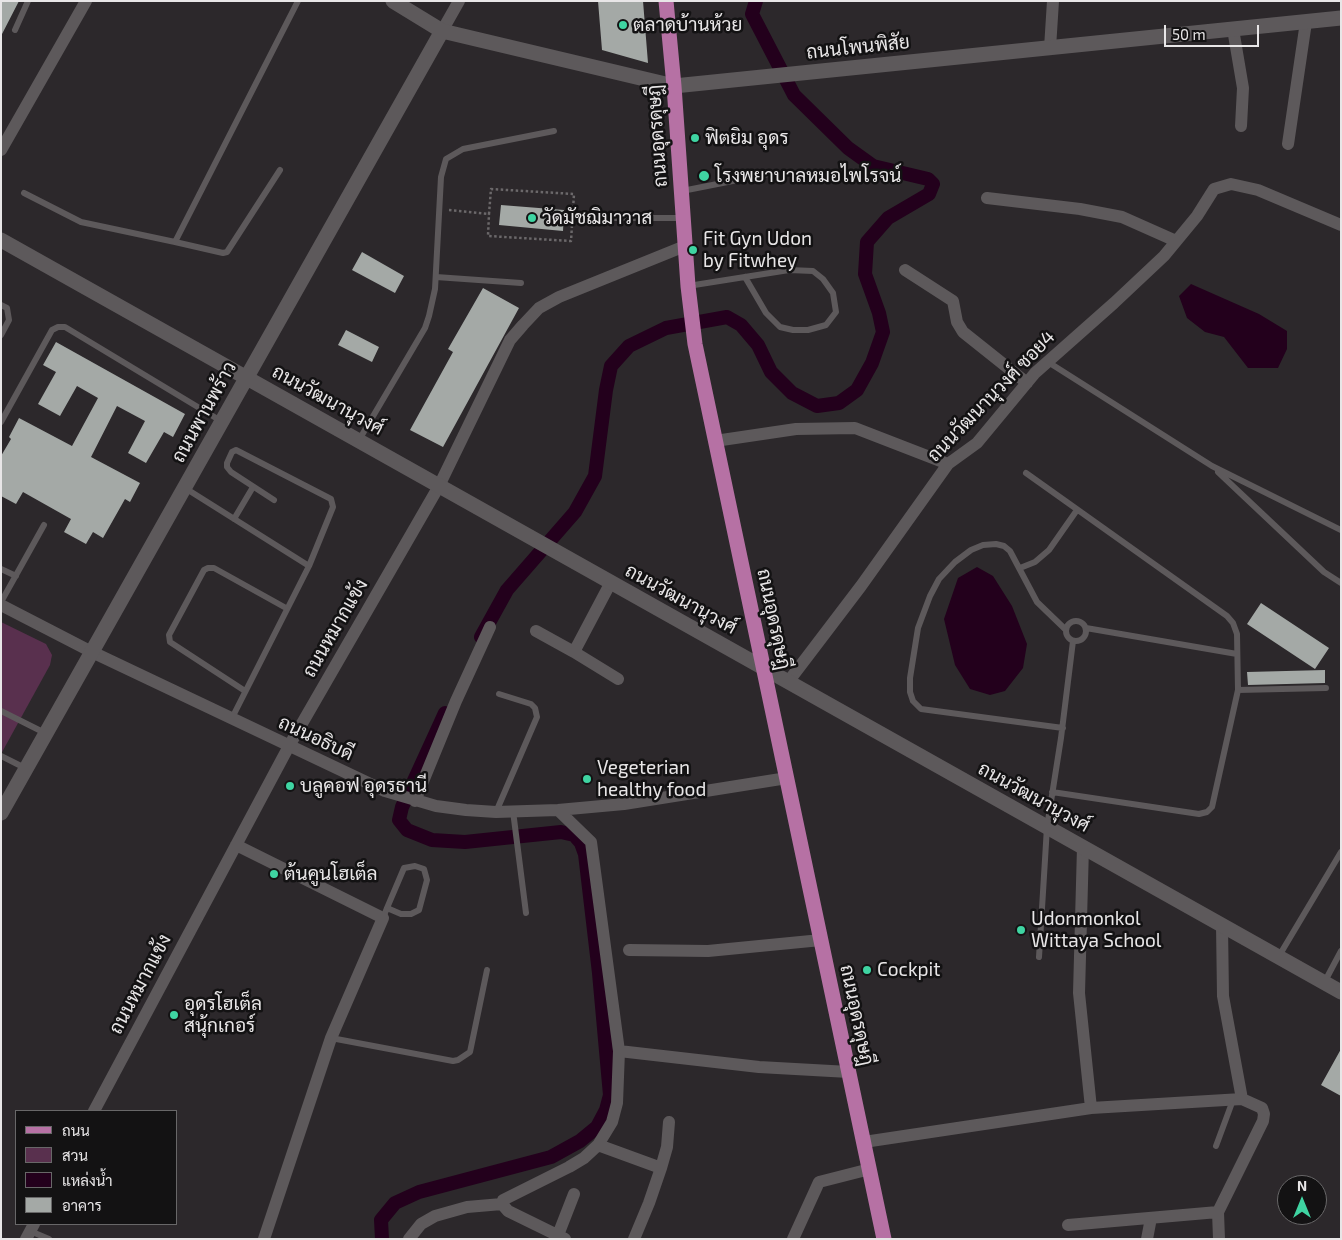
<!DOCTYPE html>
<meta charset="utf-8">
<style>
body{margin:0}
#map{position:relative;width:1342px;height:1240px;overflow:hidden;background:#2c282b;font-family:"Exo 2",Sarabun,sans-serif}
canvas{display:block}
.frame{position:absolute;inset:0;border:2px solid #e8e6e7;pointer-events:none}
.legend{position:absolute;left:15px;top:1110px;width:162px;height:115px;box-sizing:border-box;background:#131213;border:1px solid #686768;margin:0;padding:6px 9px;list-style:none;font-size:15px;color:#e8e6e7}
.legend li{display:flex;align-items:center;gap:10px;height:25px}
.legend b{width:25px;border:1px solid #686768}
.north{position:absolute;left:1277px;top:1175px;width:50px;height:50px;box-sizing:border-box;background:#131213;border:1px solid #686768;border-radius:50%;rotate:0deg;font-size:14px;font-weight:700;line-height:20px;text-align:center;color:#e8e6e7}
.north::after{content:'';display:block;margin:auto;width:18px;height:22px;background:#3fd4a2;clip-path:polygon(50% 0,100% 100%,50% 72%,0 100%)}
.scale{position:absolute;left:1164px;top:25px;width:95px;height:22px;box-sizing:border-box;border:2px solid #e8e6e7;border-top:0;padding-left:6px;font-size:15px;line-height:18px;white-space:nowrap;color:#e8e6e7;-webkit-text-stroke:4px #131213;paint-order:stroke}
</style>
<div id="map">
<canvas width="1342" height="1240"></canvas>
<div class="frame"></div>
<ul class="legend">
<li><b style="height:6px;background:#b671a4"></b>ถนน</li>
<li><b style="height:14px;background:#59304e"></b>สวน</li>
<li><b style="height:14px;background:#23001c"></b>แหล่งน้ำ</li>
<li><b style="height:14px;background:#a4a9a6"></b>อาคาร</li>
</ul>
<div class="north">N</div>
<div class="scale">50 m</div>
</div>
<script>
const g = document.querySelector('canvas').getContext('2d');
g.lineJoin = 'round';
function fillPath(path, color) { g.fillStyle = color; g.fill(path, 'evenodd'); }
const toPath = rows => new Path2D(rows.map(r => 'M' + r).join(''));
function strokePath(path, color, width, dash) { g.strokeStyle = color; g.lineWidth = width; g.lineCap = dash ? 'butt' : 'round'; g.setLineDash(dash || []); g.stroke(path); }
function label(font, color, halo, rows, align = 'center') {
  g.font = font + ' "Exo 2",Sarabun,sans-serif'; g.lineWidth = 5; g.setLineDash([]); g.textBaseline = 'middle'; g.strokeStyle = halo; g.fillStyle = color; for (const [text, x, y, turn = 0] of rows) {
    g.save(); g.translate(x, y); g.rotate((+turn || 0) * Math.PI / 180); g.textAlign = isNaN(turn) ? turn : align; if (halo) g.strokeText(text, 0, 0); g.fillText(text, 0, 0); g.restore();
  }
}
fillPath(toPath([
 [1,622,46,644,52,655,50,665,1,754]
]), '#59304e');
fillPath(toPath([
 [1191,284,1259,314,1287,331,1287,349,1278,368,1248,368,1224,337,1205,332,1187,318,1179,296],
 [977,567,993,576,1012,606,1027,644,1023,668,1005,691,990,695,970,689,955,665,944,619,958,578]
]), '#23001c');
strokePath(toPath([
 [481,637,507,590,575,512,595,476,606,390,611,366,629,346,666,328,727,317,741,325,758,345,771,372,792,393,817,406,839,403,857,390,872,363,883,332,879,313,865,274,867,242,888,218,929,194,933,184,928,179,873,166,848,148,794,95,752,14,756,1],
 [382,1239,381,1220,395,1203,419,1192,551,1157,580,1141,597,1127,606,1110,610,1095,599,973,585,854,581,843,574,835,561,832,465,842,432,840,407,830,399,820,402,807,445,713]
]), '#23001c', 14);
fillPath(toPath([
 [1,1,19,1,1,36],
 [598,1,643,1,648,63,602,50],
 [501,205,564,210,563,231,499,225],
 [362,252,404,276,395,293,352,270],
 [483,288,519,308,443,447,410,430,453,352,448,349],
 [346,330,379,347,372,362,338,345],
 [56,342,185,414,173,437,164,432,146,463,128,453,145,421,117,406,91,457,140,483,130,502,125,499,103,538,93,532,86,544,64,532,71,519,23,492,16,504,1,496,1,456,11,439,9,437,19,418,72,446,98,398,77,386,60,416,38,404,56,372,43,365],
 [1261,603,1329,648,1315,669,1247,624],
 [1325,670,1325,683,1248,685,1247,672],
 [1341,1049,1341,1096,1321,1085]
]), '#a4a9a6');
strokePath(toPath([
 [449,210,489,214,491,189,574,194,571,241,488,236,489,214]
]), '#6b686a', 2.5, [2.5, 2.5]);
strokePath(toPath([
 [15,30,28,1],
 [682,191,768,174],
 [24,193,81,222,175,242,298,1],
 [606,218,683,218],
 [175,242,223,253,227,252,280,170],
 [436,277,521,283],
 [688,286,789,270,813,271,823,279,833,293,836,312,826,325,808,330,793,330,780,327,766,313,745,277],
 [1,305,7,308,9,320,1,335],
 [1048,362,1212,466,1341,530],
 [1,422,52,330,58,327,65,327,221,421],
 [359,440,425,328,429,316,435,289,441,177,446,159,463,149,554,131],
 [1218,472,1324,572,1341,583],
 [1026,473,1227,616,1233,623,1237,634,1238,690,1212,807,1207,812,1199,814,1052,792],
 [185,488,309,566],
 [234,519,253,487],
 [1020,568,1035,562,1049,550,1077,510],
 [1,569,16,576],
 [1,602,44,525],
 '1066 631a10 10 0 1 1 20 0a10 10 0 1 1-20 0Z',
 [1086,628,1237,654],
 [1238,690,1326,688],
 [245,691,170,642,169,635,204,570,208,568,214,568,286,608],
 [1,711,45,733],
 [232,718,309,566,333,507,331,499,236,450,232,452,227,463,227,467,231,472,274,500],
 [1063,728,921,709,913,701,910,692,910,678,918,628,930,596,939,579,955,562,971,550,983,545,996,544,1004,546,1010,551,1037,602,1065,629],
 [1,756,25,768],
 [513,811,526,913],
 [496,812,537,717,535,708,531,704,499,694],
 [383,918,387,908,404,868,415,866,424,869,427,880,419,910,411,914,401,914,387,908],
 [1279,956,1341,852],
 [1039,957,1047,827,1061,738,1073,641],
 [1324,983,1341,951],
 [331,1038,453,1061,458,1060,470,1052,487,970],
 [1216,1146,1233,1100],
 [30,1231,49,1239]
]), '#5d595b', 6);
strokePath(toPath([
 [1233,29,1243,88,1241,126],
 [442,31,459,1],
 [1050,48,1053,1],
 [1288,144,1306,22],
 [1,150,86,1],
 [987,198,1080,209,1122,217,1176,241],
 [905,270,953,301,957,322,963,332,1027,383],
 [715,441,796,429,855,428,948,464],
 [611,582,574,652,618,679],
 [1,605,92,652,385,791,436,806,466,810,496,812,558,810,624,804,787,778],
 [536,631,574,652],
 [788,682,861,586,948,464,977,443,1035,373,1114,303,1164,256,1197,216,1214,189,1231,184,1258,190,1341,225],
 [415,801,456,701,490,627],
 [558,810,591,842,619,1051,759,1067,849,1072],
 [236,845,383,918,331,1038,264,1239],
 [1083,847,1079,993,1091,1108],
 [629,950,708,951,821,940],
 [94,1111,289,746,439,486,510,340,523,325,539,308,559,297,685,246],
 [864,1142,1091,1108,1242,1099,1223,996,1222,925],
 [598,1145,661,1168],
 [1068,1225,1218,1212],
 [558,1235,574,1194],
 [26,1239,34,1224],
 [409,1239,421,1224,435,1216,467,1207,502,1204],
 [565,1239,508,1211,502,1204,503,1200,569,1167,584,1158,598,1145,612,1122,617,1103,619,1051],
 [634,1239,649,1203,661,1168,667,1147,669,1122],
 [793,1239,819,1182,870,1169],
 [1147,1239,1151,1218],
 [1219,1239,1218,1212,1263,1121,1264,1114,1262,1108,1242,1099]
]), '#5d595b', 12);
strokePath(toPath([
 [393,1,442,31,674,86,1341,18],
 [1,240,1341,992],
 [1,813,442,31]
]), '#5d595b', 15);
strokePath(toPath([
 [666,1,674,86,688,286,695,344,884,1239]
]), '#b671a4', 15);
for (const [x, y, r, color] of [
 [623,25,5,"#3fd4a2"],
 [695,138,5,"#3fd4a2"],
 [704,176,6,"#3fd4a2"],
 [532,218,5,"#3fd4a2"],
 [693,250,5,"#3fd4a2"],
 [587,779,5,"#3fd4a2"],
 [290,786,5,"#3fd4a2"],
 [274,874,5,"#3fd4a2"],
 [1021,930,5,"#3fd4a2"],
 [867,970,5,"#3fd4a2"],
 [174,1015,5,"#3fd4a2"]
]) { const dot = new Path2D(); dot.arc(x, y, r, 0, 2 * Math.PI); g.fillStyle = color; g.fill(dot); strokePath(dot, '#131213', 2); }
label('19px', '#e8e6e7', '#131213', [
 ["ตลาดบ้านห้วย",633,25],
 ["ฟิตยิม อุดร",705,138],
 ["โรงพยาบาลหมอไพโรจน์",715,176],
 ["วัดมัชฌิมาวาส",542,218],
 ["Fit Gyn Udon",703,239],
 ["by Fitwhey",703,261],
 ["Vegeterian",597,768],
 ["healthy food",597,790],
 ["บลูคอฟ อุดรธานี",300,786],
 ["ต้นคูนโฮเต็ล",284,874],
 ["Udonmonkol",1031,919],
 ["Wittaya School",1031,941],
 ["Cockpit",877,970],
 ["อุดรโฮเต็ล",184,1004],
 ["สนุ้กเกอร์",184,1026]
], 'left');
label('19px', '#e8e6e7', '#131213', [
 ["ถนนโพนพิสัย",858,47,-6],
 ["ถนนอุดรดุษฎี",657,136,-94],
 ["ถนนวัฒนานุวงศ์ ซอย4",991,396,-46],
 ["ถนนวัฒนานุวงศ์",328,400,29],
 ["ถนนพานพร้าว",204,412,-61],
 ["ถนนวัฒนานุวงศ์",681,599,29],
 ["ถนนอุดรดุษฎี",774,619,78],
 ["ถนนหมากแข้ง",335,628,-60],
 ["ถนนอธิบดี",316,738,25],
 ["ถนนวัฒนานุวงศ์",1034,797,29],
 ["ถนนหมากแข้ง",140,984,-62],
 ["ถนนอุดรดุษฎี",857,1015,78]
]);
</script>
